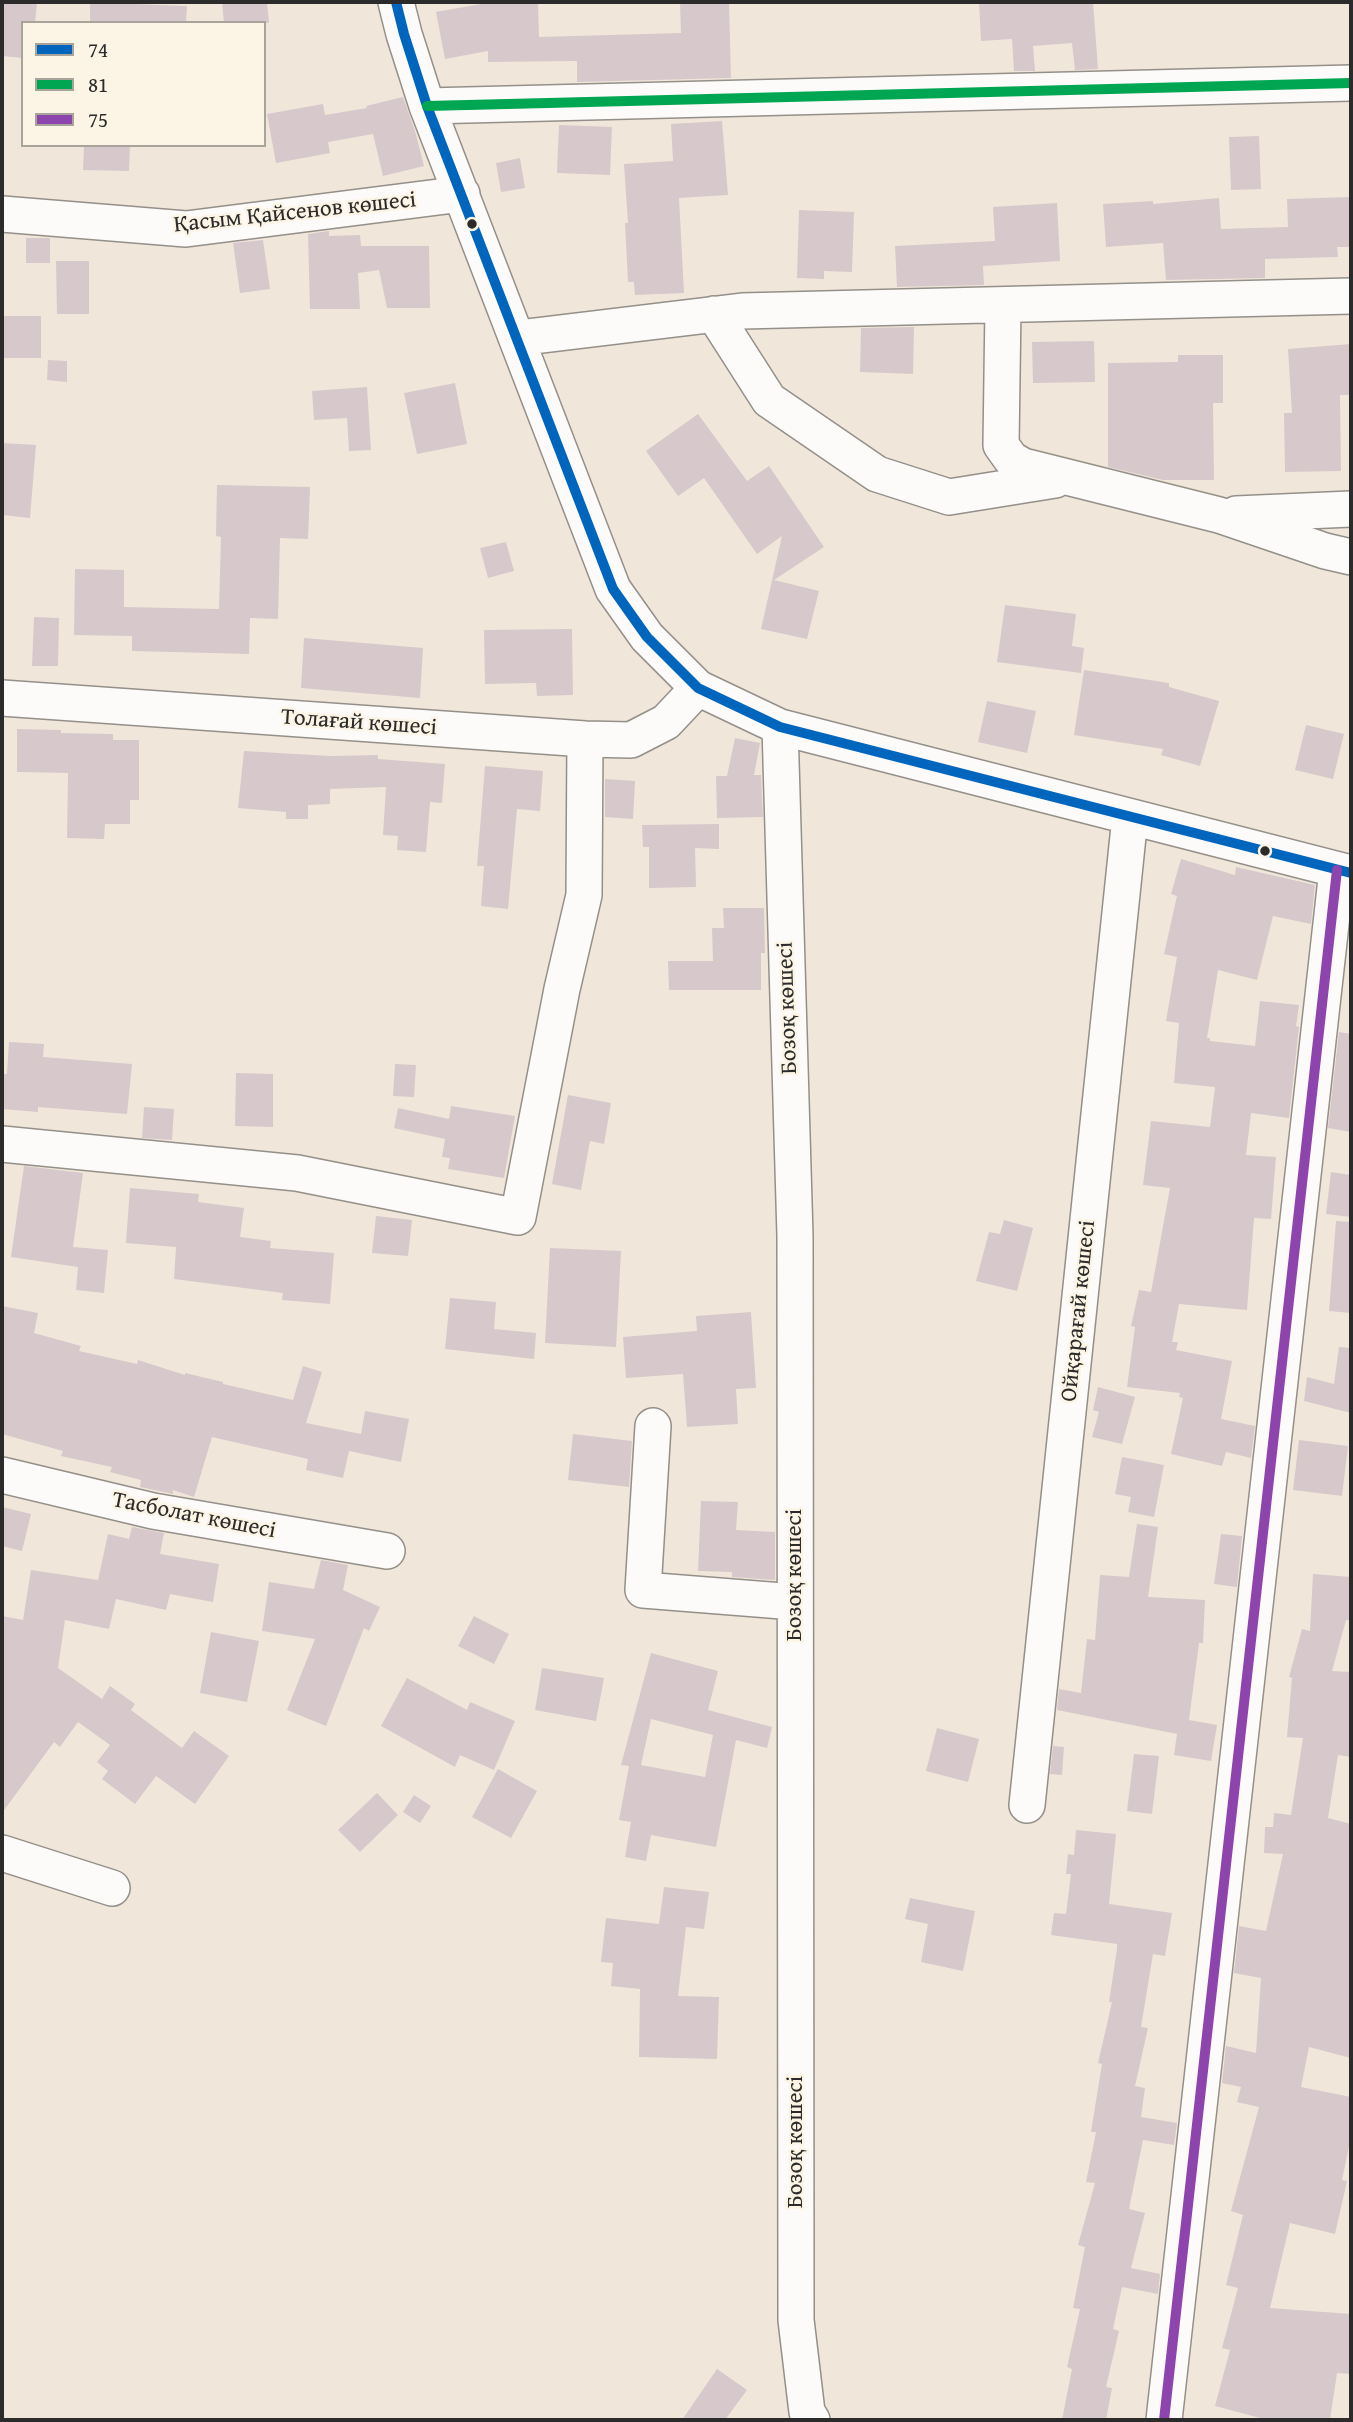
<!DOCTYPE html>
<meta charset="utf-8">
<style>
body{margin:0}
#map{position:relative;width:1353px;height:2422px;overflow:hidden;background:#f0e7da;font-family:"Gentium Book Plus",serif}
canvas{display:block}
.frame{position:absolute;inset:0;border:4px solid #2b2b2b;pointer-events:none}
.legend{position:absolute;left:21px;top:21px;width:245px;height:126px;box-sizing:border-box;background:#fcf5e5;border:2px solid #a8a49b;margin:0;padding:9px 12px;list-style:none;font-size:21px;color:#2b2b2b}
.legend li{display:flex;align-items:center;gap:14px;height:35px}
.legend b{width:35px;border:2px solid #a8a49b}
</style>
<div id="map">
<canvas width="1353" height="2422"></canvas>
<div class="frame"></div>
<ul class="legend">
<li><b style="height:9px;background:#0065bd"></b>74</li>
<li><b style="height:9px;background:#00a651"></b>81</li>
<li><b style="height:9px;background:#8e44ad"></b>75</li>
</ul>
</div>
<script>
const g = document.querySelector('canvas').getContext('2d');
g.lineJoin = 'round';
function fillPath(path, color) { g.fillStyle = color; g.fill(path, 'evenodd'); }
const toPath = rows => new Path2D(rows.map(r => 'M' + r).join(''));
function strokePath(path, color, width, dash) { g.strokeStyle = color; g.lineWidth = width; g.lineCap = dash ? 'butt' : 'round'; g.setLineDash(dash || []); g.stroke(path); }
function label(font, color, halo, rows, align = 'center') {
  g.font = font + ' "Gentium Book Plus",serif'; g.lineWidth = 5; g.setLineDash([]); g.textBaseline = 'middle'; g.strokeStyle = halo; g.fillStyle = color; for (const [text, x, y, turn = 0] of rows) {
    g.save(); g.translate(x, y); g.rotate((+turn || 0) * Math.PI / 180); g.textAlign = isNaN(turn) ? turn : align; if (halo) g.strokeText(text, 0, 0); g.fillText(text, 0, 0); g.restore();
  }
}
fillPath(toPath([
 [2,2,37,2,35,23,23,23,23,58,2,56],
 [90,2,134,2,134,4,187,6,186,23,90,23],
 [222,2,267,2,269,23,224,23],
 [492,2,538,2,539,37,681,33,680,2,729,2,731,78,577,82,577,61,488,62,488,51,445,59,436,12],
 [979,2,1093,2,1098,69,1075,70,1072,43,1033,46,1035,71,1014,71,1012,39,981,41],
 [403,97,415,131,424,166,383,176,373,134,328,142,330,153,276,163,267,114,323,104,325,115,367,108,366,106],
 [722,121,728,195,679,198,684,293,635,295,634,282,628,282,625,223,628,223,624,164,673,161,671,124],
 [559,125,612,127,610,175,557,173],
 [1259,136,1261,189,1231,190,1229,137],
 [84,145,130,145,129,171,83,170],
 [520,158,525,188,501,192,496,163],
 [1351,197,1351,247,1337,247,1338,257,1265,259,1265,278,1166,280,1163,243,1106,247,1103,204,1153,201,1153,204,1219,198,1221,229,1288,227,1287,199],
 [1057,203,1060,261,983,266,984,285,897,287,895,246,995,241,993,207],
 [799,210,854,212,852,272,824,271,824,279,797,278],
 [329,231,329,236,360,235,361,246,429,246,430,308,387,308,379,270,358,273,360,309,310,309,308,234],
 [26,238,50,238,50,263,26,263],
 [263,240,270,289,240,293,233,243],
 [56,261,89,261,89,314,57,314],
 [2,316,41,316,41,358,2,358],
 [914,327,913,374,860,372,861,328],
 [1094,341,1095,382,1033,383,1032,342],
 [1351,344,1351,395,1340,395,1341,471,1285,472,1284,413,1292,413,1288,349],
 [1178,355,1223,355,1223,403,1213,403,1214,480,1163,480,1108,467,1108,363,1178,362],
 [48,360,67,361,67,382,47,380],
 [455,383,467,444,417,454,404,393],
 [367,387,371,450,349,451,347,418,314,420,312,391],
 [698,414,747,481,769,466,824,547,774,580,819,591,807,639,761,629,782,536,757,554,704,478,678,496,646,451],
 [2,443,36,445,30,518,2,515],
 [217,485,310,487,308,539,280,538,278,619,250,618,249,654,132,651,132,636,74,635,75,569,124,570,124,607,219,609,221,537,216,536],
 [506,542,514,571,488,578,480,548],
 [1005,605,1076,614,1072,646,1084,648,1081,673,997,662],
 [34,617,59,618,58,666,32,666],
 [572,629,573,695,537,696,536,683,485,684,484,630],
 [304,638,423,648,420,698,301,688],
 [1084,670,1169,683,1169,687,1219,701,1200,766,1161,755,1163,749,1074,735],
 [987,701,1036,711,1027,753,978,742],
 [1306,725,1344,734,1333,779,1295,770],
 [17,729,61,730,61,733,113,734,113,740,139,740,139,800,130,800,130,824,105,824,104,839,67,838,68,773,17,772],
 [735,738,760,743,754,775,761,775,763,817,717,818,716,776,727,776],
 [244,751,330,756,378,755,378,759,445,764,442,803,430,802,426,852,397,850,398,836,383,835,386,787,330,789,330,804,308,805,308,819,286,819,286,812,238,808],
 [485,766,543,771,540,811,517,809,508,909,481,906,484,866,477,866],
 [605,779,635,781,633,819,605,817],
 [719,824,719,849,695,848,696,887,649,888,649,847,643,847,642,825],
 [1181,859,1235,875,1236,867,1315,885,1311,924,1273,916,1257,980,1218,970,1207,1038,1210,1038,1210,1041,1255,1046,1260,1001,1299,1005,1296,1026,1299,1027,1289,1118,1251,1113,1246,1155,1276,1157,1271,1219,1254,1218,1247,1310,1179,1304,1172,1342,1178,1342,1176,1350,1232,1361,1221,1419,1255,1426,1251,1458,1226,1452,1222,1466,1171,1454,1183,1398,1179,1397,1180,1393,1127,1387,1135,1327,1131,1326,1139,1290,1151,1292,1170,1188,1143,1185,1151,1121,1210,1127,1215,1087,1174,1083,1179,1023,1166,1021,1177,957,1164,954,1177,896,1171,894],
 [723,908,764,908,765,953,761,953,761,990,669,990,668,961,713,961,712,928,724,928],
 [1339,1032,1351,1034,1351,1132,1328,1128],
 [9,1042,44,1044,43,1057,132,1064,127,1114,38,1107,38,1112,2,1109,2,1074,7,1074],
 [395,1064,416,1065,414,1097,393,1096],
 [236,1073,273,1074,273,1127,235,1126],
 [568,1095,611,1103,604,1144,590,1141,581,1190,552,1184],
 [451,1106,515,1116,504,1178,448,1169,450,1158,442,1157,445,1139,394,1128,398,1108,449,1119],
 [144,1107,174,1109,172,1140,142,1138],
 [24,1166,83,1173,73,1247,108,1250,104,1293,76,1290,78,1267,11,1257],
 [1331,1172,1351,1175,1351,1217,1326,1214],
 [130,1188,199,1194,198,1202,244,1208,240,1237,271,1241,270,1248,334,1253,330,1304,282,1300,283,1293,174,1279,176,1247,126,1243],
 [376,1216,412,1220,408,1256,372,1253],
 [1004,1220,1033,1228,1017,1291,976,1281,989,1232,1000,1234],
 [1336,1221,1351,1222,1351,1313,1329,1311],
 [550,1248,621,1251,616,1347,545,1343],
 [450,1298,496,1302,494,1329,536,1333,534,1359,445,1349],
 [2,1306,38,1313,34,1333,81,1346,79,1351,137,1364,138,1360,185,1375,185,1373,223,1382,223,1384,293,1400,303,1366,322,1372,306,1423,361,1434,365,1411,409,1419,401,1462,349,1451,343,1478,306,1470,308,1459,212,1437,194,1497,173,1490,173,1494,140,1487,141,1480,110,1472,112,1467,61,1456,63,1451,2,1434],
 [751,1312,756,1388,736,1389,738,1424,687,1427,683,1374,626,1378,623,1337,697,1331,696,1316],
 [1339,1347,1351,1348,1351,1413,1304,1401,1307,1377,1334,1384],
 [1098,1387,1135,1397,1122,1444,1092,1437,1099,1412,1093,1410],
 [573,1434,632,1441,629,1487,568,1480],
 [1299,1440,1348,1446,1342,1496,1293,1490],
 [1122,1457,1164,1465,1154,1517,1128,1512,1131,1497,1115,1494],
 [701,1501,738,1502,736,1530,775,1532,775,1580,732,1577,732,1572,698,1571],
 [2,1507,31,1514,22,1551,2,1546],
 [1137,1524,1158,1527,1148,1597,1205,1600,1203,1643,1199,1643,1189,1720,1217,1725,1211,1761,1174,1755,1177,1734,1057,1710,1059,1689,1081,1693,1087,1639,1095,1640,1100,1575,1129,1577],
 [132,1527,164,1533,160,1554,219,1564,213,1602,170,1594,166,1610,116,1599,109,1629,65,1620,58,1668,102,1699,110,1686,135,1704,131,1710,182,1748,194,1731,229,1756,195,1804,156,1776,135,1804,102,1779,108,1771,97,1762,110,1745,78,1722,60,1747,54,1742,2,1813,2,1616,23,1620,31,1570,98,1580,108,1534,129,1539],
 [1221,1534,1242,1536,1237,1587,1214,1584],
 [321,1560,348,1565,343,1590,380,1607,369,1631,364,1628,326,1726,287,1710,315,1639,262,1631,269,1582,314,1589],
 [1313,1574,1351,1577,1351,1621,1346,1620,1332,1671,1351,1672,1351,1757,1338,1755,1328,1818,1351,1824,1351,2058,1309,2047,1301,2087,1351,2097,1351,2137,1342,2180,1347,2181,1335,2234,1290,2223,1270,2308,1351,2314,1351,2374,1337,2373,1330,2420,1268,2420,1215,2406,1230,2350,1222,2348,1238,2288,1226,2285,1243,2215,1231,2211,1259,2107,1237,2102,1241,2087,1222,2083,1226,2046,1256,2053,1261,1978,1234,1973,1239,1926,1266,1931,1283,1854,1264,1853,1265,1827,1273,1827,1274,1813,1291,1815,1303,1738,1287,1737,1292,1678,1289,1677,1302,1629,1310,1631],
 [474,1616,509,1634,494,1664,458,1646],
 [211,1632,259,1641,247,1702,200,1693],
 [651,1653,718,1671,708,1710,772,1727,767,1748,736,1740,716,1847,651,1835,646,1861,625,1857,631,1822,619,1820,629,1766,621,1765],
 [651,1719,713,1735,705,1777,641,1765],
 [542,1668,604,1678,596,1721,535,1710],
 [407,1678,467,1710,470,1702,515,1721,494,1770,460,1755,455,1767,381,1726],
 [937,1728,979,1739,968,1782,926,1771],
 [1053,1746,1064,1747,1062,1775,1050,1774],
 [1134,1754,1159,1756,1152,1814,1127,1811],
 [498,1769,537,1791,511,1838,472,1817],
 [377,1793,398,1815,360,1852,338,1830],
 [414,1795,431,1806,420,1823,403,1812],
 [1076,1830,1116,1834,1109,1904,1172,1913,1165,1956,1153,1954,1141,2027,1148,2028,1135,2086,1145,2088,1141,2117,1177,2123,1174,2145,1143,2140,1129,2209,1145,2213,1131,2268,1160,2274,1158,2294,1122,2287,1113,2329,1119,2331,1106,2387,1112,2388,1106,2420,1062,2420,1072,2369,1067,2367,1080,2309,1073,2308,1085,2247,1078,2245,1095,2183,1086,2182,1096,2132,1091,2132,1102,2064,1098,2063,1112,2002,1109,2002,1117,1949,1117,1944,1051,1935,1054,1913,1066,1914,1071,1874,1066,1874,1068,1854,1074,1855],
 [664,1887,709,1892,704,1929,686,1927,678,1996,719,1997,717,2059,639,2057,640,1989,611,1986,613,1963,601,1962,606,1918,659,1924],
 [910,1898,975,1911,963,1971,921,1962,928,1924,905,1919],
 [717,2369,747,2390,725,2420,682,2420]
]), '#d7c8cb');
const minor = toPath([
 [396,2,404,34,427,106,613,589,647,637,698,688,780,727,1351,873],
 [427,106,1351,83],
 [2,214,186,229,462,194],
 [1003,306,1001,445,1011,459,1023,466,1219,515,1325,551,1351,557],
 [714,314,769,400,877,474,949,497,1055,480],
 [518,338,742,311,1351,296],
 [1236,514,1351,509],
 [2,698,585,739,631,740,666,722,698,688],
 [780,727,795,1236,796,2320,807,2412,812,2420],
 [2,1144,297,1173,518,1217,562,989,584,895,585,739],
 [653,1426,643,1590,795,1602],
 [2,1475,153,1511,387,1551],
 [1027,1805,1130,817],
 [2,1853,112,1888],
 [1164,2420,1337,870]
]);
strokePath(minor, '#948f89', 38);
strokePath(minor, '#fdfbf9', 35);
strokePath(toPath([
 [396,2,404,34,427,106,613,589,647,637,698,688,780,727,1351,873]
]), '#0065bd', 10);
strokePath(toPath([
 [427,106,1351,83]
]), '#00a651', 10);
strokePath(toPath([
 [1164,2420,1337,870]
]), '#8e44ad', 10);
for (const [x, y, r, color] of [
 [472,224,6,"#2b2b2b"],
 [1265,851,6,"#2b2b2b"]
]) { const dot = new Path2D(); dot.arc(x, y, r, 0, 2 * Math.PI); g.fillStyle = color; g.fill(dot); strokePath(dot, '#fcf5e5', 2.5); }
label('23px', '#2b2b2b', '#fcf5e5', [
 ["Қасым Қайсенов көшесі",295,213,-6],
 ["Толағай көшесі",359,723,4],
 ["Бозоқ көшесі",788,1008,-92],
 ["Ойқарағай көшесі",1079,1311,-84],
 ["Тасболат көшесі",194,1516,11],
 ["Бозоқ көшесі",795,1575,-90],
 ["Бозоқ көшесі",796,2142,-90]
]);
</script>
